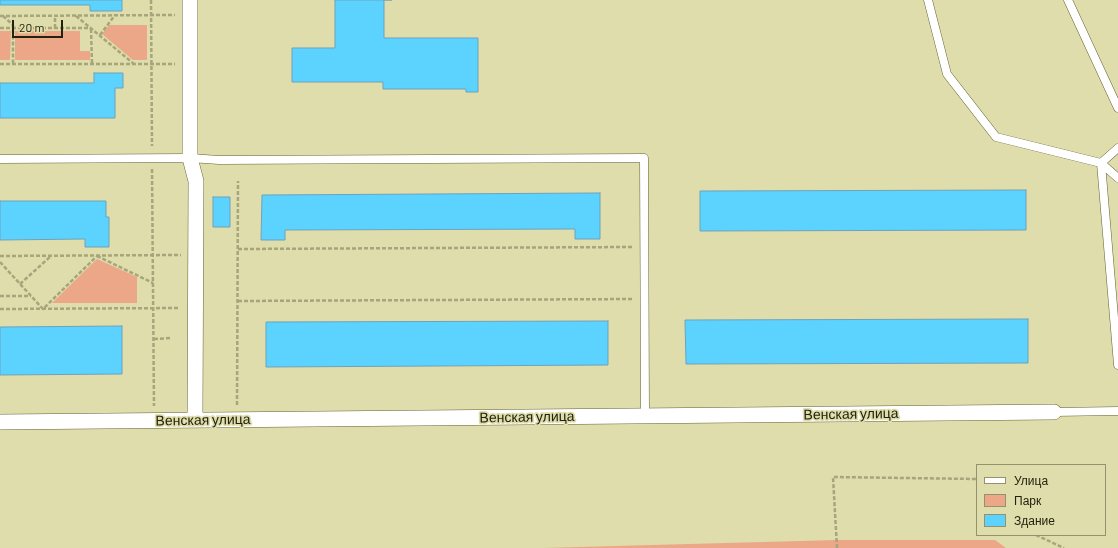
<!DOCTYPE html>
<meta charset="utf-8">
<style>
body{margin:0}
#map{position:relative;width:1118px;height:548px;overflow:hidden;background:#deddab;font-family:Barlow,sans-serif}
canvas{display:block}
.legend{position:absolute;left:976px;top:464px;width:130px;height:72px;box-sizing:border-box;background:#deddab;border:1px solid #93926c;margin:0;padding:5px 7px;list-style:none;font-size:12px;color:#23220e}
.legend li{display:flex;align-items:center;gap:8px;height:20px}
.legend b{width:20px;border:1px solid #93926c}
.scale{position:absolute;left:12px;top:20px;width:51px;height:18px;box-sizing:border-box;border:2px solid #23220e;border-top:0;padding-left:5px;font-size:12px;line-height:14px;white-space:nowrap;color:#23220e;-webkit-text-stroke:3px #deddab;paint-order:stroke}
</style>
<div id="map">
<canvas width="1118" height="548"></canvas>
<ul class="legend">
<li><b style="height:5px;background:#fff"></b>Улица</li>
<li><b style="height:11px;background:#eba787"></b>Парк</li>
<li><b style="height:11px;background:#5cd2ff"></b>Здание</li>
</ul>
<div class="scale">20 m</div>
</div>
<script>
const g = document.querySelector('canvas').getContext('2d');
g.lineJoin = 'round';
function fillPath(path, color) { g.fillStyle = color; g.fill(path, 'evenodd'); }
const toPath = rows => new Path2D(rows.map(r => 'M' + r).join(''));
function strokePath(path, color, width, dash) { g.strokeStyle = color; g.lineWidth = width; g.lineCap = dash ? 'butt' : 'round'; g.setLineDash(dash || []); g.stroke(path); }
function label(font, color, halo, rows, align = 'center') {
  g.font = font + ' Barlow,sans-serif'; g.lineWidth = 3.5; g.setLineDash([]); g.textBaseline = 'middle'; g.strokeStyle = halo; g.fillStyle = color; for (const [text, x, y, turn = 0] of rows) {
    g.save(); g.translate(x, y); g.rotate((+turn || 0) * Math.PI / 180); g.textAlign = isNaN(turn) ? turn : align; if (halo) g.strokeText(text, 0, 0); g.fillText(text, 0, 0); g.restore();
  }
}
fillPath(toPath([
 [109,25,147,25,147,60,133,60,102,34],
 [0,31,11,31,10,60,0,60],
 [15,31,80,31,80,51,90,51,90,60,15,60],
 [97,259,137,277,137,303,52,303],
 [837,540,995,540,1006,548,543,548]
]), '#eba787');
const building = toPath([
 [0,0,122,0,122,11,90,11,90,5,0,5,0,0],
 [335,0,392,0,384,0,384,38,478,38,478,92,466,92,466,89,383,89,383,82,292,82,292,48,335,48,335,0],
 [94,73,123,73,123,88,115,88,115,118,0,118,0,83,94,83,94,73],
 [1026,190,1026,230,700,231,700,191,1026,190],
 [600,193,600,239,575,239,575,229,285,230,285,240,261,240,262,195,600,193],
 [213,197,230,197,230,227,213,227,213,197],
 [0,201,106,201,106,217,109,217,109,247,85,247,85,239,0,240,0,201],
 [1028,319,1028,363,686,364,685,320,1028,319],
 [608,321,608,365,266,367,266,322,608,321],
 [122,326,122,374,0,375,0,327,122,326]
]);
fillPath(building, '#5cd2ff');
strokePath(building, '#6da3b9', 1);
const service = toPath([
 [928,0,947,74,996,137,1101,163,1118,148],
 [1068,0,1118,108],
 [0,159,190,158,219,160,644,158,645,416],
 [1118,178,1101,163,1118,365],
 [1054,412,1118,411]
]);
const minor = toPath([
 [190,0,190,158,196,181,195,420],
 [0,422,1054,412]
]);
strokePath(service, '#646234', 9);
strokePath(minor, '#646234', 16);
strokePath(toPath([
 [151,0,152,146],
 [0,16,175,15],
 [3,16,13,25,13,64],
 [76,16,134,64],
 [0,28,91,28],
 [55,28,55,16],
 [91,29,92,64],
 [100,35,115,15],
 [0,64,175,64],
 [152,169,154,406],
 [238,249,632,247],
 [0,256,181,255],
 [97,256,153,283],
 [0,262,43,309,98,255],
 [20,284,51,256],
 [0,296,31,296],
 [238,301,633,299],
 [0,309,179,308],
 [154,339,172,338],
 [237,405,238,181],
 [1036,535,1064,548],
 [837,548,833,477,977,479]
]), '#a6a57c', 2.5, [4, 2]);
strokePath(service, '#fff', 8);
strokePath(minor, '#fff', 15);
label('14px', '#23220e', '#deddab', [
 ["Венская улица",851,414,-1],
 ["Венская улица",527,417,-1],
 ["Венская улица",203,420,-1]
]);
</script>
